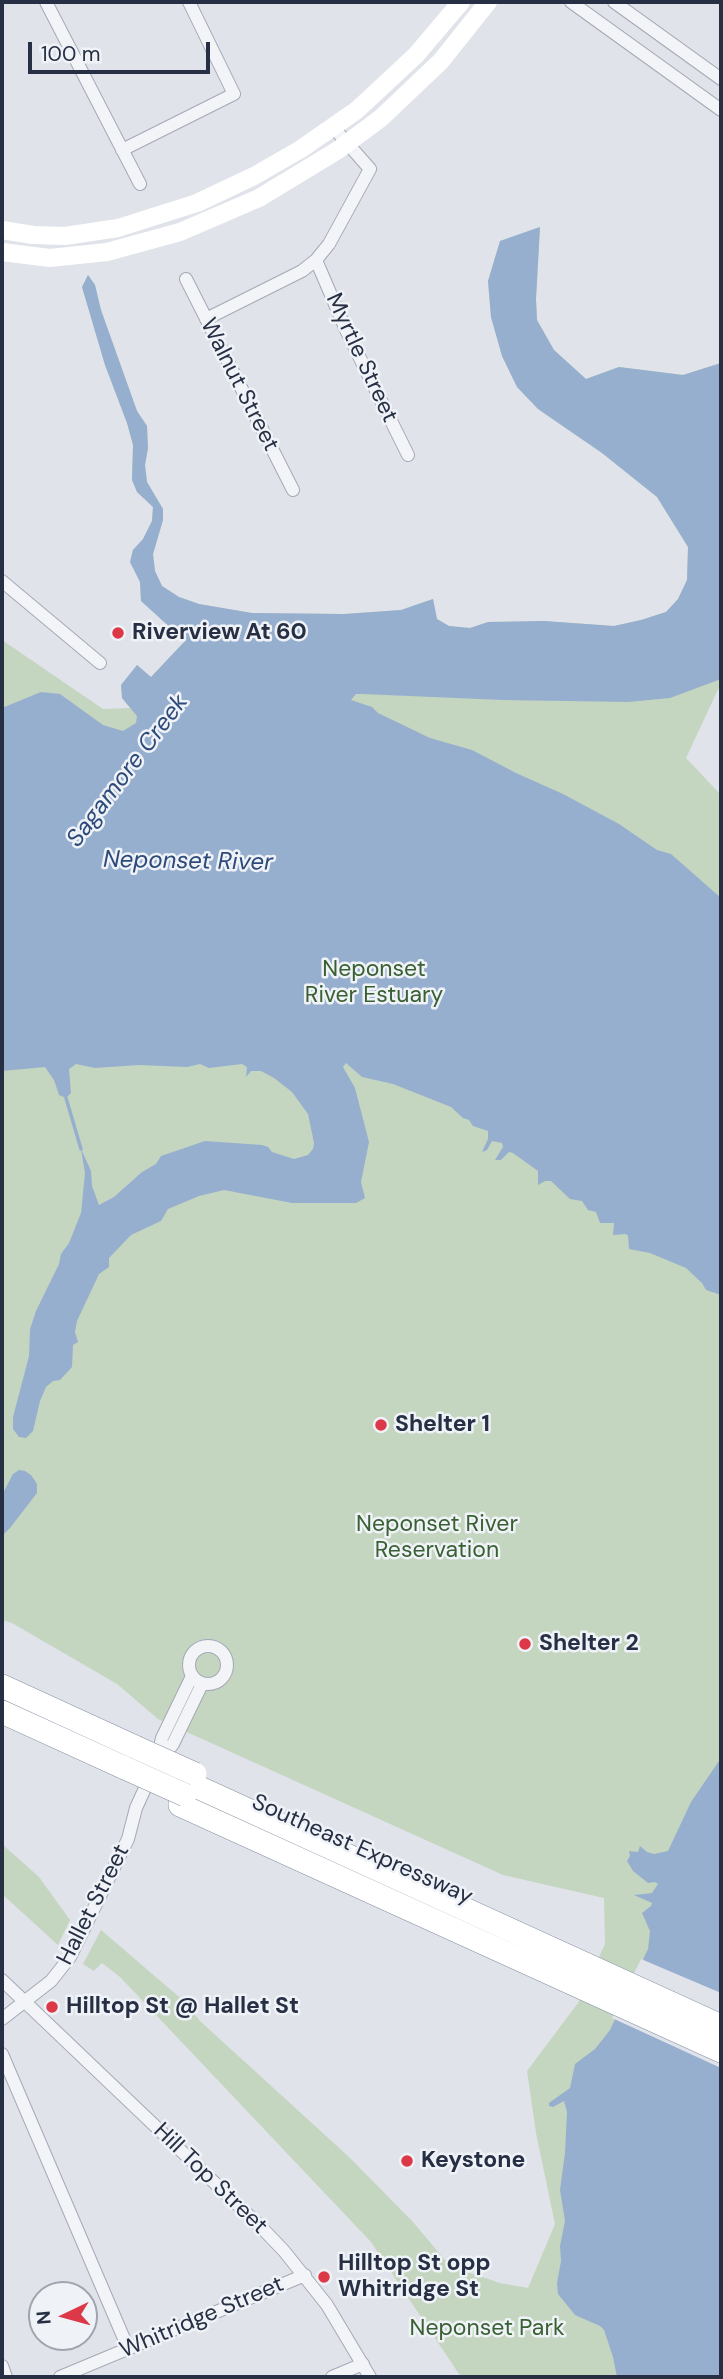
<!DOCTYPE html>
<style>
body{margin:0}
#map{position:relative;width:723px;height:2379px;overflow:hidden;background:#e0e3ea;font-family:"DM Sans",sans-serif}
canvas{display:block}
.frame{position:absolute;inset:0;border:4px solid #262f43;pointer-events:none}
.north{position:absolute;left:28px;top:2281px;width:70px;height:70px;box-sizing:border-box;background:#eff2f7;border:2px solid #9fa4af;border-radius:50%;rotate:265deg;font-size:19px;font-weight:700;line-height:28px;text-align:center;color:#262f43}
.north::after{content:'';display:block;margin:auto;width:24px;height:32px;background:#dc3848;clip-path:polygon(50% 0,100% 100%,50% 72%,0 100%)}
.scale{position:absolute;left:28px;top:42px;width:182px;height:32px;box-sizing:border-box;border:4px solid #262f43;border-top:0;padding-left:9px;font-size:21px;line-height:24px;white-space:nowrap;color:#262f43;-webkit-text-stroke:5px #eff2f7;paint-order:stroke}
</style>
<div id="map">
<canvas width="723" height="2379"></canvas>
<div class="frame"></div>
<div class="north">N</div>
<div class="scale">100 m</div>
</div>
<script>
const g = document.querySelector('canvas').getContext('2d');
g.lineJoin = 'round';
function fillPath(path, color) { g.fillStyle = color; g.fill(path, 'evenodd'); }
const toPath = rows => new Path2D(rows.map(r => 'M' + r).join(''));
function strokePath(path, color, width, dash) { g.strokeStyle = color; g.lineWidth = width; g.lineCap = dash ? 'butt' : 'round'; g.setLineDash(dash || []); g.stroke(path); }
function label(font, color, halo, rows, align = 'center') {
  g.font = font + ' "DM Sans",sans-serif'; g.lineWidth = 5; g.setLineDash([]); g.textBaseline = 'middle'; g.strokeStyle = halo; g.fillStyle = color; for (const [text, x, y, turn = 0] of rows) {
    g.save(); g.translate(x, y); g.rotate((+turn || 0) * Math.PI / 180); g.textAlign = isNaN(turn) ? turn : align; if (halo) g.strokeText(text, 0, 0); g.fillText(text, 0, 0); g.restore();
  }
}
fillPath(toPath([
 [540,227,536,299,537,320,554,350,586,379,619,367,683,375,721,363,721,683,686,758,721,795,721,2377,461,2377,371,2242,120,1977,102,1963,94,1971,83,1964,101,1930,185,2002,200,2021,349,2157,413,2222,450,2266,500,2283,528,2288,555,2224,536,2133,527,2071,578,2003,605,1944,604,1898,503,1875,158,1719,117,1684,12,1623,2,1620,2,640,103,709,130,708,122,698,121,685,137,665,151,677,185,641,141,601,140,582,130,562,133,550,143,539,152,521,153,507,137,492,132,480,133,445,127,423,105,365,82,287,88,275,95,285,101,310,137,411,147,426,148,448,145,465,147,482,163,509,163,520,153,554,155,571,162,586,179,597,199,604,252,613,344,614,401,610,433,599,437,619,449,626,470,628,488,622,544,621,614,626,641,620,666,612,678,599,687,580,688,547,657,497,602,453,538,409,517,387,502,356,491,317,488,281,500,241],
 [2,1844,39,1877,70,1920,58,1945,2,1894]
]), '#c4d5c0');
fillPath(toPath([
 [540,227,536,299,537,320,554,350,586,379,619,367,683,375,721,363,721,679,670,698,628,702,503,700,362,694,356,694,351,700,372,707,378,713,430,738,472,750,516,773,563,794,619,824,657,850,671,854,721,898,721,1295,706,1290,702,1283,686,1268,650,1253,629,1249,628,1236,626,1234,613,1235,614,1223,600,1223,596,1212,588,1210,582,1201,570,1199,551,1181,545,1181,538,1185,538,1171,513,1153,509,1152,501,1160,495,1160,503,1147,502,1143,492,1141,487,1150,482,1152,488,1139,488,1131,473,1126,469,1120,463,1118,451,1107,393,1084,362,1077,346,1063,343,1067,355,1088,369,1142,361,1182,365,1198,356,1203,292,1203,224,1190,199,1196,168,1209,161,1221,131,1235,109,1258,109,1267,99,1274,77,1321,75,1332,78,1342,73,1345,72,1367,60,1380,53,1381,46,1387,40,1401,33,1431,26,1438,19,1437,13,1429,13,1417,29,1356,30,1329,36,1311,59,1264,61,1254,69,1243,81,1213,85,1173,81,1149,91,1171,92,1186,99,1205,114,1197,142,1172,156,1164,161,1156,205,1141,262,1145,268,1147,272,1152,294,1159,308,1155,313,1149,314,1143,308,1114,292,1092,274,1078,261,1071,251,1071,246,1077,247,1067,242,1064,209,1068,200,1064,187,1067,139,1065,95,1068,76,1064,69,1069,71,1093,66,1098,59,1095,54,1080,45,1067,2,1071,2,708,41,692,60,694,103,725,123,731,136,723,137,716,122,698,121,685,137,665,151,677,185,641,141,601,140,582,130,562,133,550,143,539,152,521,153,507,137,492,132,480,133,445,127,423,105,365,82,287,88,275,95,285,101,310,137,411,147,426,148,448,145,465,147,482,163,509,163,520,153,554,155,571,162,586,179,597,199,604,252,613,344,614,401,610,433,599,437,619,449,626,470,628,488,622,544,621,614,626,641,620,666,612,678,599,687,580,688,547,657,497,602,453,538,409,517,387,502,356,491,317,488,281,500,241],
 [19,1470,25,1471,31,1475,37,1484,37,1493,10,1528,2,1536,3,1493,13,1474],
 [721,1758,721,2377,617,2377,613,2357,604,2330,600,2326,575,2315,558,2294,557,2283,561,2261,560,2246,565,2221,560,2190,565,2153,567,2112,564,2101,553,2107,549,2106,549,2103,570,2088,575,2064,595,2049,610,2030,648,1949,650,1931,642,1913,651,1906,652,1903,634,1895,652,1893,658,1884,655,1882,648,1883,633,1871,627,1861,630,1856,629,1851,638,1852,640,1846,647,1852,654,1854,668,1851,691,1802]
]), '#97afce');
fillPath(toPath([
 [641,1959,721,1993,721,2068,612,2018]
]), '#e0e3ea');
strokePath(toPath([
 [66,1098,81,1149]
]), '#97afce', 3.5);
const street = toPath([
 [46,2,140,184],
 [571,2,721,110],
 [614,2,721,79],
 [122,150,234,94,189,2],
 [316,260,346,330,408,455],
 [186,279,293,490],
 [206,319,302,271,316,260,329,244,370,169,333,127],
 [2,581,100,663],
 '189 1665a19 19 0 1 1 38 0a19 19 0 1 1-38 0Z',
 [159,1762,173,1744,202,1684],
 [2,1980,262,2228,284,2251,327,2305,370,2377],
 [2,2019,51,1981,70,1957,128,1839,136,1808,156,1764,162,1738,192,1676],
 [2,2054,128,2348],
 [2,2366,6,2377],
 [60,2377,305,2275],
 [332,2377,363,2364]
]);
const highway = toPath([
 [2,1686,135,1747],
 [2,1712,125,1768],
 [191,1784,721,2026],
 [180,1805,721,2051]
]);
strokePath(street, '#a4a9b5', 14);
strokePath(highway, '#858fa2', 24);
strokePath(street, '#f3f4f8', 12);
strokePath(toPath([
 [2,230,33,235,65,236,118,228,197,203,254,176,301,149,357,110,416,55,461,2],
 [2,252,50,258,107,252,180,232,259,198,338,150,381,118,441,61,488,2]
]), '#fff', 18);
strokePath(highway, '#fff', 23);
const highwayBridge = toPath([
 [135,1747,195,1774],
 [125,1768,185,1795]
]);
strokePath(highwayBridge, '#858fa2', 24, []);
strokePath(highwayBridge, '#fff', 23);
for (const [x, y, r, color] of [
 [118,633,7,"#dc3848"],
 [381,1425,7,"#dc3848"],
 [525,1644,7,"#dc3848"],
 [52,2007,7,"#dc3848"],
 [407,2161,7,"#dc3848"],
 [324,2277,7,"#dc3848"]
]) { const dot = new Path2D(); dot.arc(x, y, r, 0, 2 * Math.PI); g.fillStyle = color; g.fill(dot); strokePath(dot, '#eff2f7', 2.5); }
label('23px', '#262f43', '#eff2f7', [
 ["Myrtle Street",361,358,65],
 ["Walnut Street",239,385,63],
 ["Southeast Expressway",362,1850,24],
 ["Hallet Street",94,1905,-63],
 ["Hill Top Street",210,2179,44],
 ["Whitridge Street",202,2318,-23]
]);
label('bold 23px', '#262f43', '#eff2f7', [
 ["Riverview At 60",132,633],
 ["Shelter 1",395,1425],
 ["Shelter 2",539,1644],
 ["Hilltop St @ Hallet St",66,2007],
 ["Keystone",421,2161],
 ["Hilltop St opp",338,2264],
 ["Whitridge St",338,2290]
], 'left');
label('23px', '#396032', '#eff2f7', [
 ["Neponset",374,970],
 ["River Estuary",374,996],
 ["Neponset River",437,1525],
 ["Reservation",437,1551],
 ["Neponset Park",487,2329]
]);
label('italic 24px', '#2c4b7b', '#eff2f7', [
 ["Sagamore Creek",128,771,-53],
 ["Neponset River",188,862,1]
]);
</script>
